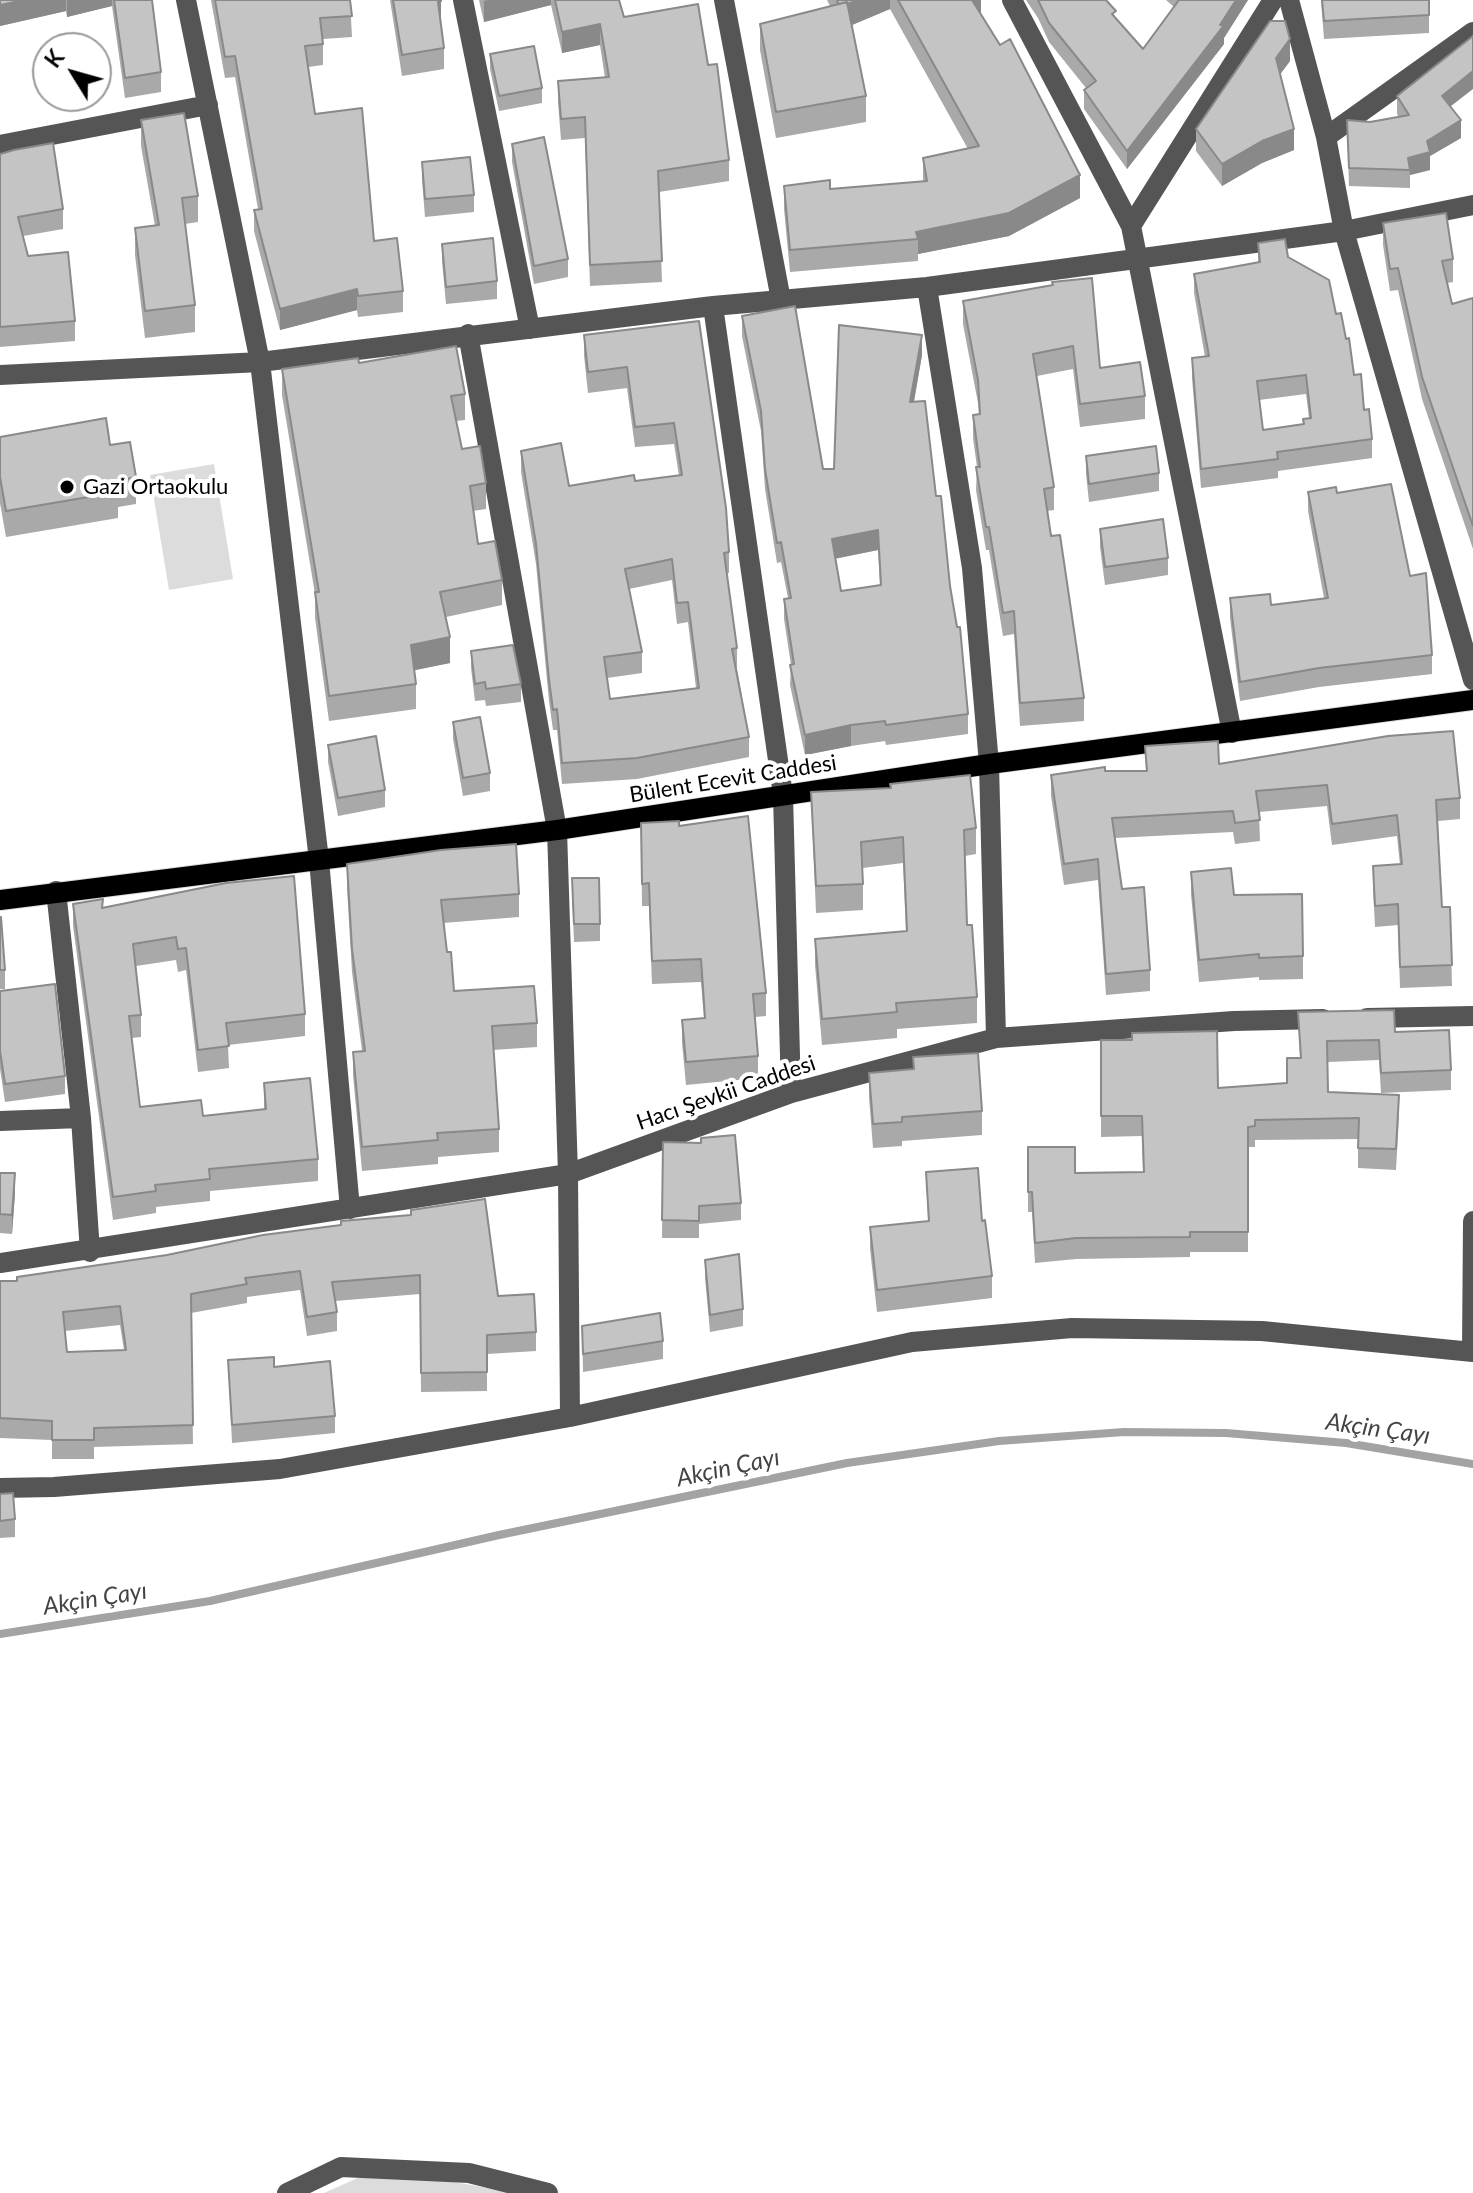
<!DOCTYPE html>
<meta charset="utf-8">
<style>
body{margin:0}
#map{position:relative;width:1473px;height:2193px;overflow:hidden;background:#fff;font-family:Lato,sans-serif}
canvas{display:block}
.north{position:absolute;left:32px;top:32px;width:80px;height:80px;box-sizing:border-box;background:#fff;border:2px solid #999;border-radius:50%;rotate:307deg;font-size:22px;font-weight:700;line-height:32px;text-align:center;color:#000}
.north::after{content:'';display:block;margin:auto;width:28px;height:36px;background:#000;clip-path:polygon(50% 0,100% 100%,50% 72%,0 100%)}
</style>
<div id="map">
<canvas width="1473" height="2193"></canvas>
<div class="north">K</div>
</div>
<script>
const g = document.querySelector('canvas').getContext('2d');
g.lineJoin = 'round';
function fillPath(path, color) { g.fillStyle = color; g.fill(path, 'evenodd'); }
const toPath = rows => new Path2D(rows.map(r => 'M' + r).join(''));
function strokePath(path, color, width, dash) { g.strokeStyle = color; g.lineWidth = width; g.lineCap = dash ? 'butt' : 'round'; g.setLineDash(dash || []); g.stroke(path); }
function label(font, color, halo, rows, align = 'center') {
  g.font = font + ' Lato,sans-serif'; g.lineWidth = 8; g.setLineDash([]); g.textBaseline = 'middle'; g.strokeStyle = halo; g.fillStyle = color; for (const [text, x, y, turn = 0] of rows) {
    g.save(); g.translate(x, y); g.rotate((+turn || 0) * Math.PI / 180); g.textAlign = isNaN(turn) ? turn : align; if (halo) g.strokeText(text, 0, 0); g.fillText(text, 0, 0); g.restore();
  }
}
fillPath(toPath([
 [214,464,233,579,169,590,150,475],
 [378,2169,518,2193,324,2193]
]), '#dcdcdc');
strokePath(toPath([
 [0,1634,210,1601,499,1535,847,1463,999,1441,1124,1432,1226,1433,1346,1443,1473,1464]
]), '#a3a3a3', 8);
const major = toPath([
 [0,900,557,830,989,764,1473,700]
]);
strokePath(major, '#dbdbdb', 22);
strokePath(toPath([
 [186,0,260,362,319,860,350,1209],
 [463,0,530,329],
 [724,0,781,300],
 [1012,0,1131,226,1232,733],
 [1289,0,1326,137,1344,231,1473,680],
 [1326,137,1473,32],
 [0,145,208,105],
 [1131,226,1273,0],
 [927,287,972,568,989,764,996,1038],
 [713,306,783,795,791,1093],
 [468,334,557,830,568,1174,570,1417],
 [0,375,260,362,713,306,927,287,1344,231,1473,205],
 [56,891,81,1118,90,1252],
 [1367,1018,1473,1016],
 [0,1121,81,1118],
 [0,1263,568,1174,791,1093,996,1038,1234,1021,1323,1019],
 [1472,1352,1473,1221],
 [0,1488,54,1487,280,1469,570,1417,912,1342,1072,1328,1262,1331,1473,1352],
 [287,2193,341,2167,469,2173,548,2193]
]), '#555', 20);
strokePath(major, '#000', 20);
fillPath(toPath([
 [0,0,152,0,161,72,161,92,125,98,112,6,67,17,66,11,0,26],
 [211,0,350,0,352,37,323,39,323,65,308,67,315,114,374,241,403,291,403,312,358,317,357,310,280,330,254,231,254,210,258,209,235,77,225,78],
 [390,0,441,0,441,22,444,48,444,69,402,76],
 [479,0,619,0,624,17,708,65,729,160,729,181,659,192,662,282,590,286,585,138,561,140,558,102,558,81,605,78,600,45,562,53,551,5,484,22],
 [827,0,981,0,981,15,1080,198,1009,236,918,254,918,261,790,272,784,209,784,186,830,189,923,182,923,158,968,149,890,9,852,25,866,96,866,122,776,138,760,50,760,24,830,6],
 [1026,0,1106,0,1116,19,1143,49,1174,7,1166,0,1248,0,1224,38,1224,44,1127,169,1084,109,1084,90,1086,88,1049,42,1038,18],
 [1321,0,1429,0,1429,33,1324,39],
 [490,54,542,88,542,103,499,111,490,69],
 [1290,61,1280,74,1294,150,1262,163,1222,186,1196,151,1196,129],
 [1397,96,1450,107,1461,138,1430,156,1430,170,1410,175,1410,188,1349,186,1347,120,1370,122,1399,117,1397,114],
 [141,120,198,196,198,222,185,224,195,305,195,332,145,338,135,255,135,228,155,226,141,146],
 [512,144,568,259,568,277,534,284,512,162],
 [0,154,63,209,63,229,23,236,28,256,75,321,75,341,0,347],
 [422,162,474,195,474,212,425,217,422,180],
 [1383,223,1453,259,1453,282,1447,283,1452,304,1473,298,1473,549,1422,399,1398,290,1390,291,1383,245],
 [1258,243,1288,257,1336,314,1372,439,1372,458,1278,471,1278,478,1201,488,1192,378,1192,358,1205,357,1194,293,1194,274,1258,262],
 [1306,394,1309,418,1303,419,1303,425,1263,430,1259,400],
 [442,244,497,281,497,299,446,304,442,261],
 [1052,285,1100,368,1145,396,1145,419,1080,427,1073,369,1037,376,1054,487,1054,510,1047,511,1084,698,1084,721,1020,726,1014,634,1003,636,989,550,986,550,976,490,977,467,973,438,973,415,979,415,978,403,963,324,963,301],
 [742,316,823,469,834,469,922,355,914,402,936,496,950,586,968,714,968,734,886,745,885,741,851,746,805,755,790,685,791,665,784,619,784,599,788,598,781,562,777,563,765,489,761,431,742,336],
 [878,550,880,585,841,591,835,559],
 [699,321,729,552,729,573,727,573,737,648,737,669,749,737,749,757,637,779,562,784,557,730,553,730,549,701,536,564,521,472,521,451,569,486,635,481,679,476,674,444,635,447,627,388,588,393,584,356,584,335],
 [672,580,677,624,688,622,696,688,610,699,607,678,642,673,642,652,629,589],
 [282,369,465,394,465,420,456,421,462,449,486,483,486,509,473,511,478,544,502,580,502,605,446,617,450,663,414,670,416,684,416,709,329,721,315,618,315,594,282,395],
 [0,437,110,445,136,477,136,504,118,507,118,518,6,537,0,503],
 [1086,456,1159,473,1159,491,1089,502,1086,474],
 [1308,492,1337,493,1410,576,1432,655,1432,674,1319,687,1240,701,1230,618,1230,598,1271,605,1324,598,1308,511],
 [1100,529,1168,558,1168,575,1105,585,1100,547],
 [471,651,521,684,521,702,486,706,485,700,475,701,471,668],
 [453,722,490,773,490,791,463,796,453,739],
 [328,745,385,790,385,807,338,816,328,762],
 [1145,746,1219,764,1460,798,1460,819,1438,821,1442,907,1450,907,1452,986,1400,988,1398,925,1375,927,1373,887,1373,866,1400,865,1397,836,1332,845,1327,806,1259,812,1260,841,1235,844,1233,832,1115,838,1122,889,1150,970,1150,991,1106,995,1098,880,1064,885,1051,796,1051,775,1105,771,1146,771],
 [811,792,976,828,976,854,965,856,967,925,977,997,977,1023,897,1029,897,1038,822,1045,815,965,815,939,906,931,903,863,863,868,863,910,816,913],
 [641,823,679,826,766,993,766,1016,755,1017,758,1056,758,1078,686,1085,682,1043,682,1020,704,1018,701,982,652,984,649,906,642,906],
 [347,864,519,894,519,917,443,923,447,952,454,991,537,1023,537,1047,493,1050,499,1129,499,1152,438,1157,438,1164,362,1171,353,1075,353,1052,362,1051,352,972,347,888],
 [1191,872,1234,895,1303,956,1303,979,1259,980,1259,977,1199,982,1191,894],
 [226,883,305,1014,305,1036,228,1045,229,1068,198,1072,186,970,178,972,176,960,136,966,141,1015,141,1037,132,1038,140,1107,203,1116,264,1110,264,1083,318,1159,318,1181,210,1191,210,1201,156,1207,156,1213,113,1220,73,926,73,904,103,908],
 [572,896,600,924,600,941,574,942],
 [0,917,5,970,5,989,0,989],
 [0,991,65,1076,65,1094,5,1102,0,1069],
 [1298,1012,1395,1032,1451,1070,1451,1090,1381,1093,1379,1060,1327,1062,1328,1092,1399,1116,1396,1170,1358,1168,1358,1139,1255,1140,1255,1147,1248,1147,1248,1252,1190,1252,1190,1257,1076,1259,1035,1263,1032,1212,1028,1212,1028,1147,1075,1173,1143,1172,1142,1136,1101,1137,1101,1040,1218,1088,1287,1083,1300,1058],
 [913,1057,982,1111,982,1135,902,1141,902,1146,873,1148,869,1097,869,1073,913,1069],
 [663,1142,701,1143,741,1203,741,1220,699,1224,699,1238,662,1238],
 [926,1172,982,1221,992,1276,992,1298,877,1312,870,1249,870,1227,928,1221],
 [0,1173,15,1193,12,1234,0,1233],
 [411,1210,536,1332,536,1351,487,1354,487,1391,421,1392,420,1294,335,1301,337,1312,337,1331,307,1336,300,1290,247,1297,247,1303,191,1313,193,1444,94,1447,94,1459,52,1459,52,1440,0,1438,0,1281,17,1281,341,1225,411,1215],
 [120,1325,124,1350,67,1352,65,1331],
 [705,1260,743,1309,743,1326,710,1332,705,1278],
 [582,1326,663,1341,663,1359,583,1372],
 [228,1360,274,1367,335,1416,335,1433,232,1443],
 [0,1494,15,1519,15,1537,0,1538]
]), '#a9a9a9');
fillPath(toPath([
 [24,0,66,0,66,11,0,26,0,5],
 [67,0,112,0,112,6,67,17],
 [488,0,551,0,551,5,484,22,484,1],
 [858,0,890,0,890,9,840,30,840,8],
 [972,0,981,0,981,18],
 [1236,0,1248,0,1224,38,1224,44,1127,169,1127,151,1220,25],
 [441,1,441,22,438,23,438,2],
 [600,24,600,45,562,53,562,32],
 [1290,39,1290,61,1276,80,1276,58],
 [1473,71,1473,89,1442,113,1442,96],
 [1461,120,1461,138,1430,156,1430,170,1410,175,1408,158,1427,141],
 [1294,129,1294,150,1262,163,1222,186,1222,164,1262,141],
 [1080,175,1080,198,1009,236,918,254,918,239,916,232],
 [357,289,357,310,280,330,280,309],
 [922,335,922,355,910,423,910,402],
 [878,530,878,550,832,559,832,539],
 [450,637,450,663,411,671,411,645],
 [851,725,851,746,805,755,805,735],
 [15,1173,15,1193,12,1234,12,1215]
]), '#898989');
const building = toPath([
 [0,0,24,0,0,5,0,0],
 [114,0,152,0,161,72,125,78,114,0],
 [215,0,350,0,352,16,320,18,323,44,305,46,315,114,362,108,374,241,397,238,403,291,358,296,357,289,280,309,254,210,262,209,235,56,225,57,215,0],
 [393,0,441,0,441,1,438,2,444,48,402,55,393,0],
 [555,0,619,0,624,17,698,4,708,65,717,64,729,160,658,171,662,261,590,265,585,117,561,119,558,81,609,77,600,24,562,32,555,0],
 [837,0,858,0,847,4,847,2,838,4,837,0],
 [898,0,972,0,1000,45,1010,39,1080,175,1009,213,916,232,918,239,790,250,784,186,830,180,830,189,927,181,923,158,979,146,898,0],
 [1038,0,1106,0,1116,11,1112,14,1143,49,1179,0,1236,0,1220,25,1224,25,1127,151,1084,90,1096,81,1049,23,1038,0],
 [1322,0,1429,0,1429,15,1324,21,1322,0],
 [847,2,866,96,776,112,760,24,847,2],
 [1270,21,1285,21,1290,39,1276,58,1294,129,1262,141,1222,164,1196,129,1270,21],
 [1473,36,1473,71,1442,96,1461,120,1427,141,1430,152,1408,158,1410,170,1349,168,1347,120,1370,122,1409,115,1397,96,1473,36],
 [534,46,542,88,499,96,490,54,534,46],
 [184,113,198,196,182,198,195,305,145,311,135,228,159,225,141,120,184,113],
 [544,137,568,259,534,266,512,144,544,137],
 [53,143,63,209,18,217,28,256,68,252,75,321,0,327,0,154,14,150,53,143],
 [470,157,474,195,425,199,422,162,470,157],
 [1446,213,1453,259,1442,261,1452,304,1473,298,1473,526,1422,377,1398,268,1390,269,1383,223,1446,213],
 [493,238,497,281,446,287,442,244,493,238],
 [1285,239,1288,257,1329,280,1336,314,1341,313,1346,339,1349,338,1354,375,1361,374,1364,410,1369,409,1372,439,1277,452,1278,459,1201,469,1192,358,1209,356,1194,274,1260,262,1258,243,1285,239],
 [1306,375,1311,418,1303,419,1304,424,1263,430,1257,381,1306,375],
 [1092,278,1100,368,1140,362,1145,396,1080,404,1073,346,1033,354,1054,487,1044,489,1051,536,1060,535,1084,698,1020,703,1014,611,1003,613,989,527,986,527,976,467,980,467,973,415,980,414,978,380,963,301,1053,285,1052,282,1092,278],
 [795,306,823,469,834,469,839,325,922,335,910,402,925,401,936,496,941,496,950,586,957,627,960,627,968,714,886,725,885,721,851,725,805,735,790,665,794,664,784,599,791,598,781,542,777,543,765,469,761,411,742,316,795,306],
 [878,530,881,585,841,591,832,539,878,530],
 [699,321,726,508,729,552,724,553,737,648,732,649,749,737,637,758,562,763,557,709,553,710,549,680,536,544,521,451,561,443,569,486,634,475,635,481,682,475,674,423,635,427,627,367,588,372,584,335,699,321],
 [672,559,677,603,688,602,699,688,610,699,604,657,642,652,625,569,672,559],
 [456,346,465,394,451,396,462,449,480,446,486,483,470,486,478,544,495,541,502,580,440,592,450,637,411,645,416,684,329,696,315,592,319,592,282,369,358,358,359,363,456,346],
 [106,418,110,445,130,442,136,477,117,481,118,492,6,511,0,477,0,437,106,418],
 [1156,446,1159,473,1089,484,1086,456,1156,446],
 [1391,484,1410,576,1426,573,1432,655,1319,668,1240,682,1230,598,1270,594,1271,605,1328,598,1308,492,1336,487,1337,493,1391,484],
 [1163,519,1168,558,1105,567,1100,529,1163,519],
 [513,645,521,684,486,689,485,682,475,684,471,651,513,645],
 [480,717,490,773,463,778,453,722,480,717],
 [1453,731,1460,798,1436,800,1442,907,1450,907,1452,965,1400,967,1398,904,1375,906,1373,866,1402,864,1397,815,1332,824,1327,785,1256,791,1260,820,1235,823,1233,811,1112,818,1122,889,1144,887,1150,970,1106,974,1098,859,1064,864,1051,775,1105,767,1105,771,1147,771,1145,746,1218,741,1219,764,1388,736,1453,731],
 [376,736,385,790,338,798,328,745,376,736],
 [970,775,976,828,964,830,967,925,972,925,977,997,896,1003,897,1012,822,1019,815,939,907,931,903,837,861,842,863,884,816,886,811,792,891,788,890,784,970,775],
 [748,816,766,993,753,994,758,1056,686,1062,682,1020,705,1018,701,959,652,961,649,883,642,884,641,823,679,821,679,826,748,816],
 [516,844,519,894,441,900,447,952,451,952,454,991,534,986,537,1023,492,1026,499,1129,437,1133,438,1140,362,1147,353,1052,365,1051,352,949,347,864,441,850,516,844],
 [1231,868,1234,895,1302,894,1303,956,1259,958,1259,954,1199,960,1191,872,1231,868],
 [294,876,305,1014,226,1023,229,1046,198,1050,186,948,178,949,176,937,133,944,141,1015,129,1016,140,1107,201,1100,203,1116,266,1109,264,1083,310,1078,318,1159,209,1169,210,1179,155,1185,156,1191,113,1197,73,904,103,899,102,908,226,883,294,876],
 [572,878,599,878,600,924,574,924,572,878],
 [0,917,1,917,5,970,0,970,0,917],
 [55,984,65,1076,5,1084,0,1051,0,991,55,984],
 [1394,1010,1395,1032,1449,1030,1451,1070,1381,1073,1379,1040,1327,1041,1328,1092,1399,1095,1396,1149,1358,1148,1359,1118,1255,1120,1255,1126,1248,1127,1248,1232,1190,1232,1190,1237,1076,1238,1035,1243,1032,1192,1028,1192,1028,1147,1075,1147,1075,1173,1144,1172,1142,1116,1101,1116,1101,1040,1132,1040,1132,1033,1217,1031,1218,1088,1287,1083,1287,1058,1301,1058,1298,1012,1394,1010],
 [978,1053,982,1111,902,1117,902,1122,873,1124,869,1073,914,1069,913,1057,978,1053],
 [735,1135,741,1203,699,1206,699,1221,662,1220,663,1142,701,1143,701,1138,735,1135],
 [978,1168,982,1221,985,1220,992,1276,877,1290,870,1227,929,1221,926,1172,978,1168],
 [0,1173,15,1173,12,1215,0,1214,0,1173],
 [485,1199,498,1296,534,1294,536,1332,487,1335,487,1372,421,1373,420,1275,332,1282,337,1312,307,1317,300,1271,245,1278,247,1284,191,1294,193,1425,94,1428,94,1440,52,1440,52,1421,0,1418,0,1281,17,1281,17,1277,167,1255,263,1235,341,1225,341,1221,411,1215,411,1210,485,1199],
 [120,1306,126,1350,67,1352,63,1312,120,1306],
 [739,1254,743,1309,710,1315,705,1260,739,1254],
 [660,1313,663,1341,583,1354,582,1326,660,1313],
 [274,1357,274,1367,330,1361,335,1416,232,1425,228,1360,274,1357],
 [13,1493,15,1519,0,1521,0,1494,13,1493]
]);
fillPath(building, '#c4c4c4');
strokePath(building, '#898989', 2);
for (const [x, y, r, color] of [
 [67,487,8,"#000"]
]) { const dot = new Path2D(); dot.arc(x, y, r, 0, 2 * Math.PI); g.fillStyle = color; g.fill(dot); strokePath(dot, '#fff', 3); }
label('22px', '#000', '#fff', [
 ["Gazi Ortaokulu",83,487]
], 'left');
label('22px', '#000', '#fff', [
 ["Bülent Ecevit Caddesi",733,779,-9],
 ["Hacı Şevkii Caddesi",726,1093,-19]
]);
label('italic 24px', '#444', '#fff', [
 ["Akçin Çayı",1378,1429,8],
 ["Akçin Çayı",728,1468,-12],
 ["Akçin Çayı",95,1599,-9]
]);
</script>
